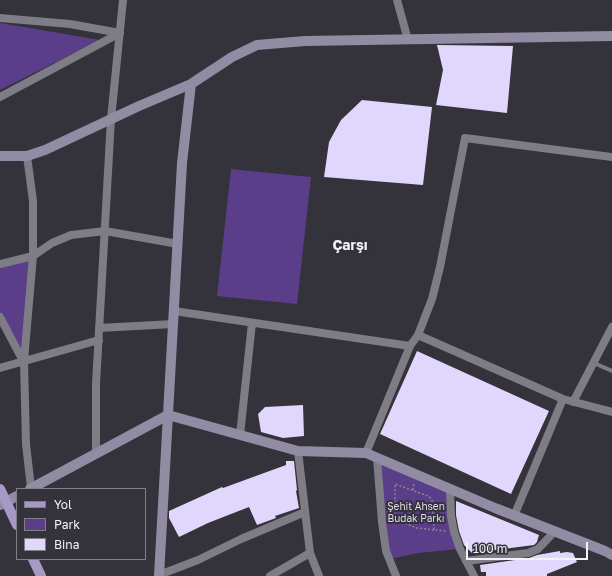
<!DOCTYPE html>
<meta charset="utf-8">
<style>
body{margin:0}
#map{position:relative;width:612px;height:576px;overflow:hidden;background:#34323a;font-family:"Golos Text",sans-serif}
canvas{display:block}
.legend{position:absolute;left:16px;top:488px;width:130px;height:72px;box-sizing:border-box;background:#34323a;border:1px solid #807f86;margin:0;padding:5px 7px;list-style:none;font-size:12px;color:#f3f2f7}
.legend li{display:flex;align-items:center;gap:8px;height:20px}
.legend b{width:20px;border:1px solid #807f86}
.scale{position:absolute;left:466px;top:542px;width:122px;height:18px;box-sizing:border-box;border:2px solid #f3f2f7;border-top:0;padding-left:5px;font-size:12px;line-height:14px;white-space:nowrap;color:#f3f2f7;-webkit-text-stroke:3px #34323a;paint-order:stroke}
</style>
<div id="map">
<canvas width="612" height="576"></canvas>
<ul class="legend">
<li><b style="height:5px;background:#a699c4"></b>Yol</li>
<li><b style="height:11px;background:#5b3e8a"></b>Park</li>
<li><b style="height:11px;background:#e1d6fb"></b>Bina</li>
</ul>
<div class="scale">100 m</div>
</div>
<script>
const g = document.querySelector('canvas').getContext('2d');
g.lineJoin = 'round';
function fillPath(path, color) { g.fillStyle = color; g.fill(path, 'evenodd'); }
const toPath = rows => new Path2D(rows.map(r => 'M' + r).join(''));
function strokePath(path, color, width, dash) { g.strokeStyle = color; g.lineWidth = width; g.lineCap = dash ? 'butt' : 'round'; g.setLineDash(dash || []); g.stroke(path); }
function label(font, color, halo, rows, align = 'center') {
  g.font = font + ' "Golos Text",sans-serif'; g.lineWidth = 4; g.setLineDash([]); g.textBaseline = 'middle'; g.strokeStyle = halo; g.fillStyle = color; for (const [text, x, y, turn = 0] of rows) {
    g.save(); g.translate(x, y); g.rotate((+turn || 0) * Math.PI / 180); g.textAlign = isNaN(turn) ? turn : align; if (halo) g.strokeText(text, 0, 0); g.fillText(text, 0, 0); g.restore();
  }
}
fillPath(toPath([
 [0,23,100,40,0,90],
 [231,169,311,177,297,304,217,296],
 [33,256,24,361,0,317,0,264],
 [377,458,450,489,460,549,418,553,390,559]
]), '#5b3e8a');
fillPath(toPath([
 [437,45,513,46,507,113,436,105,443,70],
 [362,100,432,107,423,185,324,177,329,142,341,120],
 [417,351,549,411,511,494,380,434],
 [303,405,304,436,283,438,261,432,258,414,265,407],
 [286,461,294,461,297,490,296,491,299,508,275,516,276,518,257,525,249,507,208,523,179,537,169,518,169,511,222,487,223,488,286,465],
 [456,501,539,535,537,542,534,545,472,553,464,545,459,531,456,515],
 [560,551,560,553,567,552,573,553,577,562,547,574,547,576,486,576,486,572,481,572,480,565,529,558,537,555]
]), '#e1d6fb');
strokePath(toPath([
 [413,490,414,482],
 [434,530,417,528,402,522,395,518,395,484,428,496,432,499,434,530,446,531]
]), '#8a888f', 1.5, [2, 2]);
strokePath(toPath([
 [594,363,612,371]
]), '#7e7c84', 4);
strokePath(toPath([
 [397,0,408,40],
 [0,18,70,24,120,33],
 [0,97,120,33],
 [27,156,33,201,33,256,24,361,26,444,31,488],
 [0,264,33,256,52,243,71,235,105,231,178,244],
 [174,311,410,346,418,335,432,299,440,267,465,138,612,157],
 [0,317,23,361],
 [99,328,173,324],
 [418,335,563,399,612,412],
 [0,368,99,340],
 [573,402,612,327],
 [240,435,252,323],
 [298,451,310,553,319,576],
 [366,453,410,346],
 [96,454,96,384,111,119,123,0],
 [377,458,382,522,386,551,396,576],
 [450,489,451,516,454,532,460,549,474,576],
 [514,516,563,399],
 [466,561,528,553,538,549,555,531],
 [159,575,198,560,241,539,305,512],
 [270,576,310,553]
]), '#7e7c84', 8);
strokePath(toPath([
 [0,156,27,156,45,150,139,106,191,84,232,57,257,45,305,41,612,36],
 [30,489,168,415,298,451,366,453,495,508,605,551,612,555],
 [0,505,17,496],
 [159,576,182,163,191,84]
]), '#928ba4', 10);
strokePath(toPath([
 [0,489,17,525],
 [33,559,41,576]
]), '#a699c4', 10);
label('10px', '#dfd9f0', '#34323a', [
 ["Şehit Ahsen",416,507],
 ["Budak Parkı",416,519]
]);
label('bold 14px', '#f3f2f7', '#34323a', [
 ["Çarşı",350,246]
]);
</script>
